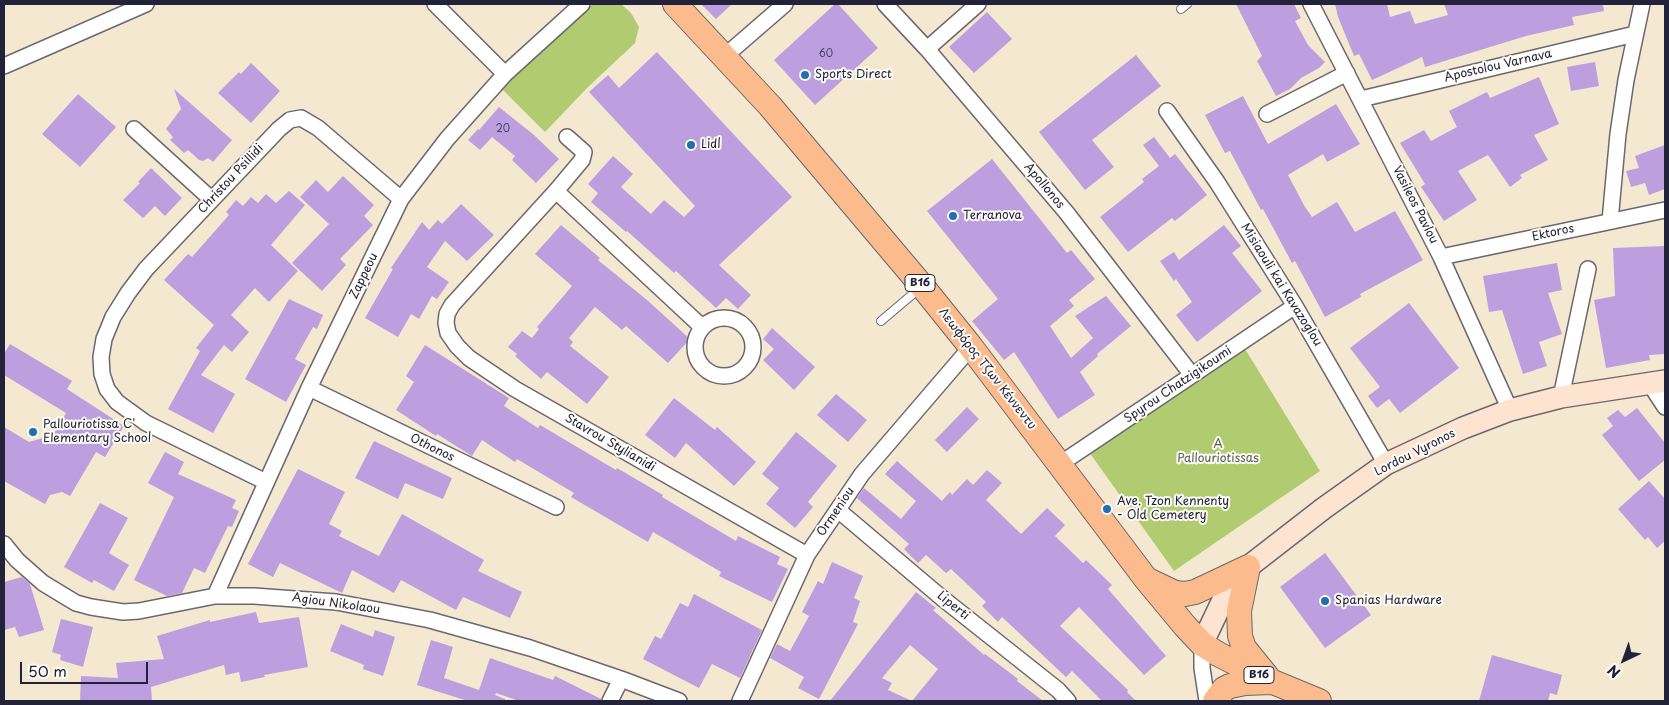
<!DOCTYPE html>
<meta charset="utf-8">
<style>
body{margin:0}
#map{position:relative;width:1669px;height:705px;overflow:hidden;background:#f4e8d0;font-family:"Playpen Sans",sans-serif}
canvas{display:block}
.frame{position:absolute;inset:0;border:5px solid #22223b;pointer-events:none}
.north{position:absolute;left:1599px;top:635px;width:50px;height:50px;-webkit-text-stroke:4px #fdfcf7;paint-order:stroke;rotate:222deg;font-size:14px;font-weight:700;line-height:20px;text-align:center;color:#22223b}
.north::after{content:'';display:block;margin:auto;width:18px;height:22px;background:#22223b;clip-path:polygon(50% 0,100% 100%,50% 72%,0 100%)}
.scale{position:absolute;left:20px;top:662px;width:128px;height:22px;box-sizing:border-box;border:2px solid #22223b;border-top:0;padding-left:6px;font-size:15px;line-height:18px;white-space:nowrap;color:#22223b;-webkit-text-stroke:4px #fdfcf7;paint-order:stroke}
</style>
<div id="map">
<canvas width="1669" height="705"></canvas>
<div class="frame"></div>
<div class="north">N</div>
<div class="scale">50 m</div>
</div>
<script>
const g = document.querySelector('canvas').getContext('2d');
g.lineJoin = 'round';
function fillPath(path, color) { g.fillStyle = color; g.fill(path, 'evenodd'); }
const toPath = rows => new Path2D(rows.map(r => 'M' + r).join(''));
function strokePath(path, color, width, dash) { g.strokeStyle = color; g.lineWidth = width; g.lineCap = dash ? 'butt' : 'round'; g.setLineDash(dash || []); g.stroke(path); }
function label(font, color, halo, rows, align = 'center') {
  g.font = font + ' "Playpen Sans",sans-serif'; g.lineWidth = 4; g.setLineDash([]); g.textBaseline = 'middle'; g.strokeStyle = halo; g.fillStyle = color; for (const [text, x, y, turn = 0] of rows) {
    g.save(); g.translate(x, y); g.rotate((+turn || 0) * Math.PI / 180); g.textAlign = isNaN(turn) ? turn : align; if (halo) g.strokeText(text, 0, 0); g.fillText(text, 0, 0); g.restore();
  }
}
fillPath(toPath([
 [593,4,621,4,631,13,639,27,635,43,587,88,545,132,501,88],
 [1242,344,1320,471,1174,571,1089,452]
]), '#b1cb71');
fillPath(toPath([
 [701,4,732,4,716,19],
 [835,4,838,4,878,48,815,105,774,60],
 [1236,4,1294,4,1301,18,1295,21,1308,45,1325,62,1319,68,1301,78,1290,89,1276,96,1257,61,1262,56],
 [1335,4,1387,4,1390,17,1410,11,1415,24,1448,15,1444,4,1603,4,1604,11,1572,17,1574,25,1526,36,1425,67,1422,57,1372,80,1359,54,1354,56,1338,17],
 [987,12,1012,39,974,73,949,47],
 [657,52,792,197,719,265,751,295,738,309,726,298,716,308,676,271,674,273,627,231,626,232,591,202,598,193,588,184,613,156,633,174,621,187,651,214,664,200,684,217,695,206,589,92,608,75,619,88],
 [1136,55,1161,86,1092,140,1114,167,1085,190,1039,132],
 [1595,62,1599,86,1571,91,1567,67],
 [251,63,280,91,251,123,218,93,239,72,241,74],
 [1539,77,1559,124,1534,135,1548,160,1520,175,1522,178,1510,187,1488,155,1458,171,1477,200,1444,221,1421,187,1425,184,1400,143,1424,130,1431,141,1457,127,1449,111,1487,92,1490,98],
 [174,89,232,140,213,162,208,158,203,161,199,160,188,150,184,153,170,140,173,137,166,129,181,109],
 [78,94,116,127,80,167,42,134],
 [1243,96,1268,144,1336,104,1360,144,1327,162,1323,154,1288,175,1305,207,1312,217,1337,202,1355,232,1395,211,1423,260,1360,294,1361,297,1325,317,1295,261,1292,263,1263,209,1261,210,1230,151,1225,153,1205,115],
 [499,107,534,135,559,159,536,183,512,160,515,156,492,137,480,150,468,140,478,129,479,130],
 [1154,137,1170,158,1175,154,1207,195,1175,221,1172,218,1128,252,1100,217,1144,182,1142,179,1159,166,1143,145],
 [1665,145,1665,189,1649,195,1645,183,1631,187,1626,171,1639,168,1635,156],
 [992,159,1067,253,1071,250,1095,279,1069,300,1074,306,1050,326,1071,358,1093,338,1075,316,1106,296,1131,326,1097,354,1098,356,1080,372,1095,395,1058,419,1014,352,1004,360,972,321,998,299,927,211],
 [151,168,182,198,165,216,155,206,143,218,123,200,140,183,138,182],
 [343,176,374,205,364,216,373,225,340,259,346,265,322,291,292,263,329,224,300,197,316,180,328,192],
 [289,191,305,205,271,245,298,271,269,302,255,288,231,315,249,332,232,352,224,345,201,375,235,394,213,433,168,409,200,351,196,348,214,325,164,280,188,254,192,257,229,215,226,212,236,200,243,206,251,197,258,203,266,194,276,203],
 [461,204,494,235,467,261,445,241,427,267,449,282,437,299,432,296,419,319,411,314,398,337,365,318,393,269,391,268,422,222,429,230,438,220,442,224],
 [561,225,600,258,598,260,647,300,690,339,668,363,626,326,622,330,595,307,569,338,573,342,570,346,609,377,587,404,547,372,541,379,515,356,517,354,508,347,522,331,532,338,539,329,537,327,572,286,535,254],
 [1224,225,1241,246,1232,253,1262,291,1197,342,1176,315,1192,302,1176,279,1174,281,1160,261,1174,252,1179,260],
 [1665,246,1665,354,1649,355,1650,360,1606,368,1594,300,1615,296,1613,248],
 [1557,263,1562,290,1548,293,1562,334,1539,342,1547,366,1523,374,1502,310,1489,312,1483,276],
 [289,299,323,315,317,329,313,327,295,359,306,365,286,402,245,379],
 [1409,303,1459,368,1400,413,1389,399,1377,408,1368,396,1380,387,1350,348],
 [772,328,815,367,794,390,763,360,774,349,763,339],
 [10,344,72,381,67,389,124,426,105,457,96,452,70,496,62,492,50,495,45,504,4,481,4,427,29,442,53,435,66,413,4,375,4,354],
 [425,345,509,398,504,406,538,428,540,425,616,470,617,468,663,495,662,497,736,541,738,536,780,557,777,564,788,569,772,602,719,576,721,572,653,532,648,542,571,497,574,493,517,459,515,462,482,440,472,456,437,434,436,436,396,410,414,382,406,376],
 [836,394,867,420,848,442,817,415],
 [674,398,715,430,717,427,756,462,734,486,686,443,675,458,645,435],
 [967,407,979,419,947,452,935,440],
 [1637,408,1665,443,1665,460,1639,481,1602,435,1613,426,1607,418,1618,410,1625,417],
 [796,432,837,466,808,502,813,507,795,528,766,504,779,488,762,474],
 [374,441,452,478,443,499,405,483,398,499,355,478],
 [165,452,184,462,178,474,236,500,232,508,239,511,232,527,228,526,205,573,194,568,182,593,167,596,134,580,174,497,148,483],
 [897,461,942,501,950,492,952,495,967,479,973,485,987,470,1002,483,986,500,1021,534,1047,508,1065,525,1055,536,1083,563,1086,560,1112,585,1108,589,1166,656,1144,675,1079,607,1060,626,1128,690,1127,692,1136,701,1102,701,1072,671,1066,677,1002,617,998,622,982,606,986,602,951,569,946,573,926,555,918,563,904,549,909,544,857,498,864,488,901,519,916,501,885,474],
 [298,469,345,492,329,524,342,531,339,536,379,556,402,514,484,560,478,571,522,592,510,618,463,597,456,610,401,580,394,593,352,570,342,593,280,563,273,577,248,564],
 [1649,481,1665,499,1665,541,1657,548,1648,537,1645,540,1618,509],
 [100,503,128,518,109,553,129,565,114,591,94,580,92,583,64,567],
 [1325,553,1371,615,1325,648,1280,587],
 [832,562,863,576,854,598,860,601,853,622,858,624,819,699,798,688,804,677,770,658,777,644,790,651,809,616,802,612,818,581,823,584],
 [22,577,30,584,44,630,19,637,15,627,4,630,4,582],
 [916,592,936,608,933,610,984,655,985,654,1018,679,1017,681,1043,701,830,701],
 [910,645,938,669,912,701,888,690,892,683,882,678],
 [694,594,762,630,740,678,712,664,699,688,643,659,655,636,661,639,680,603,688,607],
 [256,612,259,623,299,617,308,667,264,675,265,677,241,682,239,672,226,675,224,665,151,687,152,701,80,701,81,676,118,678,116,663,164,659,157,636,210,620,210,622],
 [61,619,93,627,83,667,60,660,61,655,52,652],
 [341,624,373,637,375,630,395,637,383,676,363,669,364,665,330,651],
 [431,640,453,647,444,678,479,690,490,658,553,680,555,676,601,699,601,701,519,701,496,693,495,695,505,699,505,701,468,701,417,685],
 [1492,655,1562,675,1557,695,1550,693,1548,701,1479,701]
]), '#bd9fdf');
const lane = toPath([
 [1181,9,1187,4],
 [881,321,920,288]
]);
const street = toPath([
 [435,4,505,74],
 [885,4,927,49,1066,212,1192,375],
 [1311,4,1441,257,1510,410],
 [927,49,978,4],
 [725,56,785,4],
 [4,66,146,4],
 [1361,99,1635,34],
 [1167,111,1217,182,1295,306,1386,464],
 [1267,114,1347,73],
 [134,129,211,199],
 [567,137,584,152,582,160,556,191,452,305,447,314,446,323,448,333,457,346,469,358,515,389,807,555],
 [556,191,702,327],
 [1610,221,1618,134,1626,80,1642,4],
 [1441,257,1665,210],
 '695 347a29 29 0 1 1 58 0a29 29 0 1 1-58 0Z',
 [1650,384,1665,407],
 [309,388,556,507],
 [1561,397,1588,269],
 [1060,464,1295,306],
 [266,482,146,423,117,402,107,389,102,374,101,357,104,339,113,317,128,293,146,269,279,129,290,120,301,118,318,128,401,199],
 [838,510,942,598,1058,690,1068,701],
 [4,544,17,560,43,583,76,603,91,607,123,612,139,611,215,596,254,596,336,602,430,620,530,648,621,679,679,701],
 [215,596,309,388,401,199,447,139,505,74,582,4],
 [1202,644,1202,668,1207,701],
 [610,701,621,679],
 [740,701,807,555,862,474,971,347]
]);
const secondary = toPath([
 [1202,644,1222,602,1248,567,1324,508,1386,464,1463,428,1510,410,1561,397,1665,381]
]);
const primary = toPath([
 [675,4,770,106,922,286,971,347,1146,579,1185,626,1202,644,1218,654,1273,682,1319,701],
 [1248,567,1239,611,1240,636,1244,648,1266,675],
 [1150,581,1175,593,1185,594,1195,592,1248,567],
 [1215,701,1224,689,1230,686,1245,683,1271,682]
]);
strokePath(lane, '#6c676f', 10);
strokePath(street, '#6c676f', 18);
strokePath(secondary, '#6c676f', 24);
strokePath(primary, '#6c676f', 26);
strokePath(lane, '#fff', 8);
strokePath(street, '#fff', 15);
strokePath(secondary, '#fde4d1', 21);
strokePath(primary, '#fbbb8c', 24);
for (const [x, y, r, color] of [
 [805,75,5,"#1f6fb2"],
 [691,145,5,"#1f6fb2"],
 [953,216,5,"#1f6fb2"],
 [33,432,5,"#1f6fb2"],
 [1107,509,5,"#1f6fb2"],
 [1325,601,5,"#1f6fb2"]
]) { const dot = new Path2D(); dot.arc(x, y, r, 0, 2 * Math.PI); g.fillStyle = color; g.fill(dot); strokePath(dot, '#fdfcf7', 2); }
label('10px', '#494164', null, [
 ["60",826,54],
 ["20",503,129]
]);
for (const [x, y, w] of [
 [920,283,30],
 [1259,675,30]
]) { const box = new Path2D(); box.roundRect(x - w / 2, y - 8.5, w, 17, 4); g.fillStyle = '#fdfcf7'; g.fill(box); strokePath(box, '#22223b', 1); }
label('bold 11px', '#22223b', null, [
 ["B16",920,283],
 ["B16",1259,675]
]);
label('12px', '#22223b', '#fdfcf7', [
 ["Apostolou Varnava",1498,66,-13],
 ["Christou Psillidi",231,179,-47],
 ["Apollonos",1044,186,50],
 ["Vasileos Pavlou",1415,205,63],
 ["Ektoros",1553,233,-12],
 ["Zappeou",364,276,-64],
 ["Misiaouli kai Kavazoglou",1281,285,58],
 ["Λεωφόρος Τζων Κέννεντυ",987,369,52],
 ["Spyrou Chatzigikoumi",1178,385,-34],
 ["Stavrou Stylianidi",610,443,30],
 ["Othonos",432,448,26],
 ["Lordou Vyronos",1415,453,-27],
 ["Ormeniou",836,512,-56],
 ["Agiou Nikolaou",336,604,8],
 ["Liperti",953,606,39]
]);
label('12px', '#22223b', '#fdfcf7', [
 ["Sports Direct",815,75],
 ["Lidl",701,145],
 ["Terranova",963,216],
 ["Pallouriotissa C'",43,425],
 ["Elementary School",43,439],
 ["Ave. Tzon Kennenty",1117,502],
 ["- Old Cemetery",1117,516],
 ["Spanias Hardware",1335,601]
], 'left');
label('12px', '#545d4e', '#fdfcf7', [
 ["A",1218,445],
 ["Pallouriotissas",1218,459]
]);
</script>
